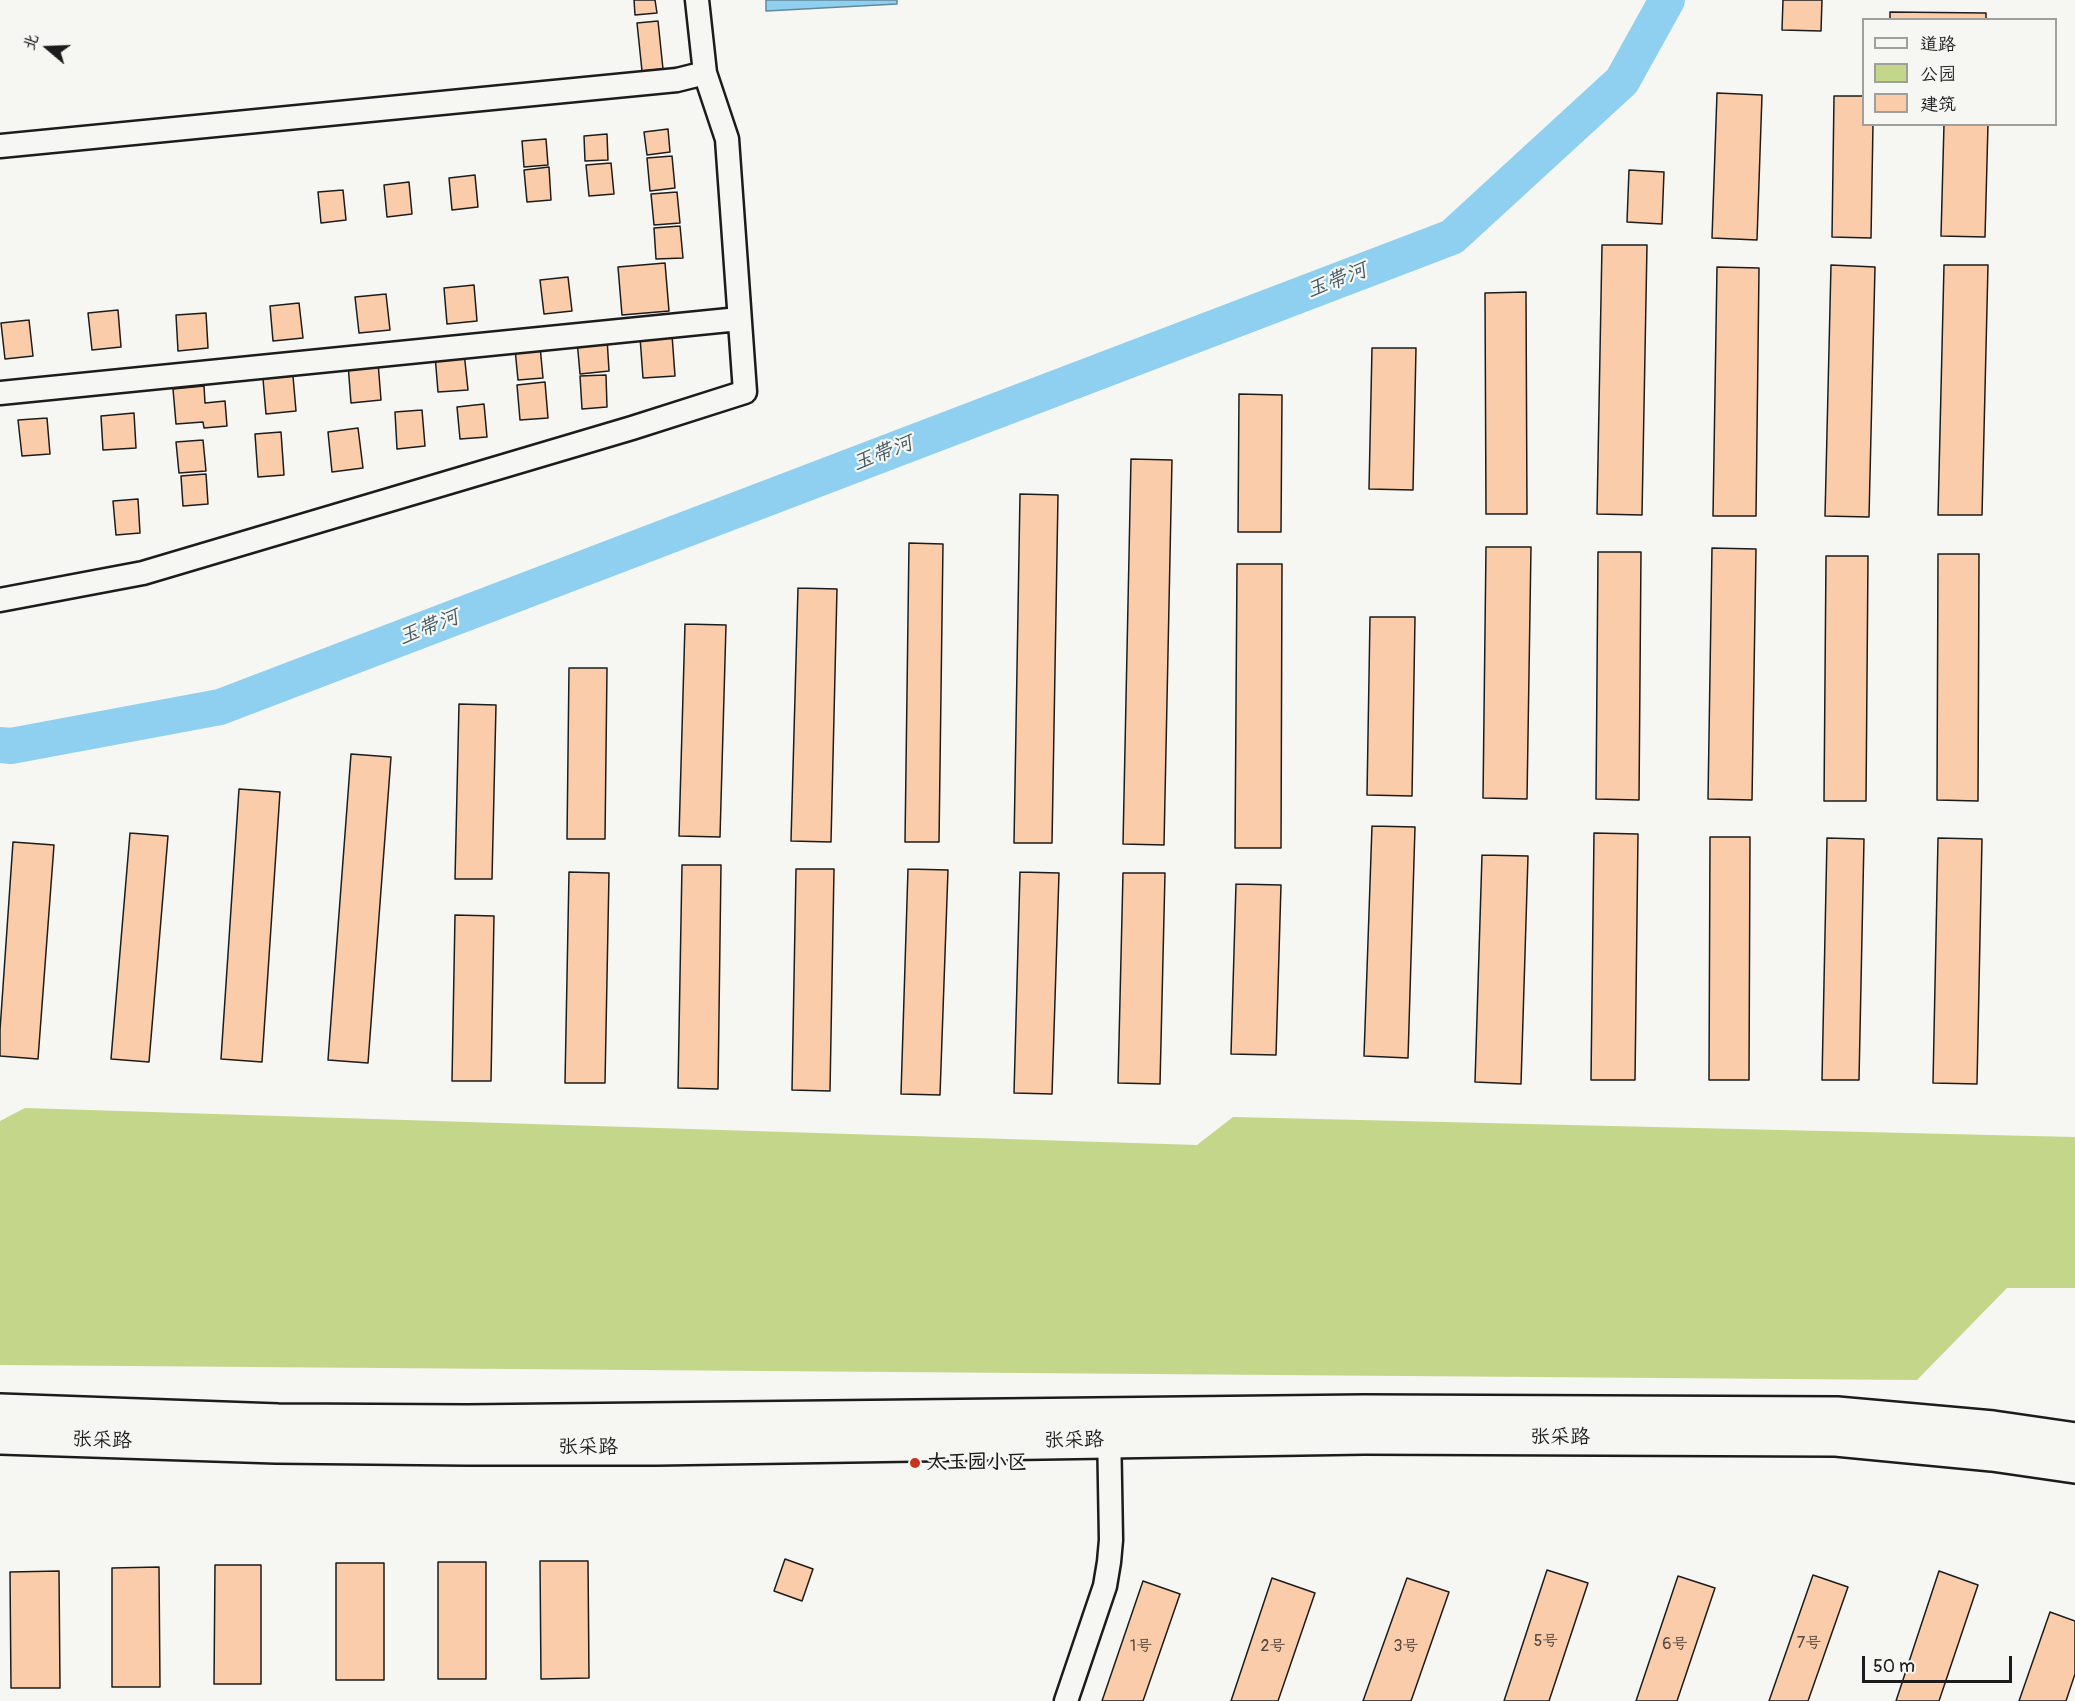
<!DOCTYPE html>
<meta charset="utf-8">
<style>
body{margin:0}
#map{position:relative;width:2075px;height:1701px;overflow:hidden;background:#f6f6f2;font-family:Pangolin,"LXGW WenKai TC",sans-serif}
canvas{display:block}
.legend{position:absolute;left:1862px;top:18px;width:195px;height:108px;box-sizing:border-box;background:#f6f6f2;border:2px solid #9f9f9c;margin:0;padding:8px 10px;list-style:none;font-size:18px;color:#1c1c1c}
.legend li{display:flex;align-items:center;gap:12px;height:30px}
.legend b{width:30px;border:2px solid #9f9f9c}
.north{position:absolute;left:18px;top:18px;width:60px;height:60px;-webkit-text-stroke:4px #f6f6f2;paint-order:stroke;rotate:289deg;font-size:16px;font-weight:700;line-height:24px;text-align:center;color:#1c1c1c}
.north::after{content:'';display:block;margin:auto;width:21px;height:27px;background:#1c1c1c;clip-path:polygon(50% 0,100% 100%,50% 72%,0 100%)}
.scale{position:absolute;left:1862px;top:1656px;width:150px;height:27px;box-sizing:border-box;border:3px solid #1c1c1c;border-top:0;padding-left:8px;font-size:18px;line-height:21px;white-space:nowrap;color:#1c1c1c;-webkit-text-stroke:4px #f6f6f2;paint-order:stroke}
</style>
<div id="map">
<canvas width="2075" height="1701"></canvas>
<ul class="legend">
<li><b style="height:8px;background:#f6f6f2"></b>道路</li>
<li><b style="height:16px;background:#c3d68a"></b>公园</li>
<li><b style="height:16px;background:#fbccaa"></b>建筑</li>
</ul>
<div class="north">北</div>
<div class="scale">50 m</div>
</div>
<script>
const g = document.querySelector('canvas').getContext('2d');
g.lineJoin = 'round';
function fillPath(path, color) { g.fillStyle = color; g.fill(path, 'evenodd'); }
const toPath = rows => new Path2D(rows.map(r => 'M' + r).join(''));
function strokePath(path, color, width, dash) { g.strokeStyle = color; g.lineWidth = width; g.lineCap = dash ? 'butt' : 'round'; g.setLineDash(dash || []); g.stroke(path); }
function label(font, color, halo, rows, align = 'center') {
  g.font = font + ' Pangolin,"LXGW WenKai TC",sans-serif'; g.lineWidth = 4.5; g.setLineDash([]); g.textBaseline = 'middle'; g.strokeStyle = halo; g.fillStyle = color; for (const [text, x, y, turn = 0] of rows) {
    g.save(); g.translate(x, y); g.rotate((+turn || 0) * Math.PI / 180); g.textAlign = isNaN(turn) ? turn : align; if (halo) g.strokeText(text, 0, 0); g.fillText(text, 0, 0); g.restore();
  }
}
fillPath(toPath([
 [25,1108,1197,1145,1233,1117,2075,1137,2075,1288,2007,1288,1917,1380,0,1365,0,1121]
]), '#c3d68a');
const water = toPath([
 [766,0,897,0,897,4,766,11,766,0]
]);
fillPath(water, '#8fd0f0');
strokePath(water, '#61889b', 1.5);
strokePath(toPath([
 [0,745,11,746,220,707,1452,237,1622,81,1667,0]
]), '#8fd0f0', 36);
const building = toPath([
 [634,0,655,0,657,13,635,15,634,0],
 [1783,0,1822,0,1821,31,1782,30,1783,0],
 [1890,12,1986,13,1986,20,1890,20,1890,12],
 [658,21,663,69,642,71,637,23,658,21],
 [1717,93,1762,95,1757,240,1712,238,1717,93],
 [1834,96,1864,96,1864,124,1873,124,1871,238,1832,237,1834,96],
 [1944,124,1988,124,1985,237,1941,236,1944,124],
 [668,129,670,152,647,155,644,132,668,129],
 [607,134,608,160,585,161,584,136,607,134],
 [546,139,548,165,524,167,522,141,546,139],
 [672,156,675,188,650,191,647,158,672,156],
 [611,163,614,194,589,196,586,165,611,163],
 [549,167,551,200,527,202,524,170,549,167],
 [1629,170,1664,172,1662,224,1627,222,1629,170],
 [475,175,478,207,452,210,449,178,475,175],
 [409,182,412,214,387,217,384,185,409,182],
 [343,190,346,220,321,223,318,192,343,190],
 [677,192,680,223,654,225,651,194,677,192],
 [680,226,683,258,656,259,654,228,680,226],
 [1602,245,1647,245,1642,515,1597,514,1602,245],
 [665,263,669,311,622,315,618,267,665,263],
 [1831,265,1875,267,1869,517,1825,516,1831,265],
 [1944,265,1988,265,1982,515,1938,515,1944,265],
 [1717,267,1759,268,1756,516,1713,516,1717,267],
 [568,277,572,311,544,314,540,280,568,277],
 [474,285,477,321,447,324,444,288,474,285],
 [1526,292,1527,514,1486,514,1485,293,1526,292],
 [386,294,390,330,359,333,355,297,386,294],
 [299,303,303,338,273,341,270,306,299,303],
 [118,310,121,347,92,350,88,313,118,310],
 [206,313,208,348,178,351,176,315,206,313],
 [29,320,33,356,5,359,1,323,29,320],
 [672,335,675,376,643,378,640,337,672,335],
 [607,338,609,371,580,374,577,340,607,338],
 [540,346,543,378,518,380,515,349,540,346],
 [1372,348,1416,348,1413,490,1369,489,1372,348],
 [464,352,468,390,438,392,435,355,464,352],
 [378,362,381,400,351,403,348,364,378,362],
 [606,375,607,407,582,409,580,376,606,375],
 [293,376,296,411,266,414,263,379,293,376],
 [545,382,548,418,520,420,517,385,545,382],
 [204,386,205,403,225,401,227,426,204,428,203,422,176,424,173,389,204,386],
 [1239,394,1282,395,1281,532,1238,532,1239,394],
 [484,404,487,437,460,439,457,407,484,404],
 [422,410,425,446,397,449,395,412,422,410],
 [134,413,136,448,103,450,101,416,134,413],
 [47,418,50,454,22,456,18,420,47,418],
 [358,428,363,468,332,472,328,432,358,428],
 [281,432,284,475,258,477,255,434,281,432],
 [203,440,206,471,179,473,176,442,203,440],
 [1131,459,1172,460,1164,845,1123,844,1131,459],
 [206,474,208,504,183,506,181,476,206,474],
 [1020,494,1058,495,1052,843,1014,843,1020,494],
 [138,499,140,533,116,535,113,501,138,499],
 [909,543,943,544,939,842,905,842,909,543],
 [1486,547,1531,547,1527,799,1483,798,1486,547],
 [1712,548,1756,549,1752,800,1708,799,1712,548],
 [1598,552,1641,552,1639,800,1596,799,1598,552],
 [1938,554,1979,554,1978,801,1937,800,1938,554],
 [1826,556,1868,556,1866,801,1824,801,1826,556],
 [1237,564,1282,564,1281,848,1235,848,1237,564],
 [798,588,837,589,831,842,791,841,798,588],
 [1370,617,1415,617,1412,796,1367,795,1370,617],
 [685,624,726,625,720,837,679,836,685,624],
 [569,668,607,668,605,839,567,839,569,668],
 [459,704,496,705,492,879,455,879,459,704],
 [351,754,391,757,368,1063,328,1060,351,754],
 [239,789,280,792,262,1062,221,1059,239,789],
 [1372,826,1415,827,1408,1058,1364,1056,1372,826],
 [130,833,168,836,149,1062,111,1059,130,833],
 [1594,833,1638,834,1635,1080,1591,1080,1594,833],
 [1710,837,1750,837,1749,1080,1709,1080,1710,837],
 [1827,838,1864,839,1859,1080,1822,1080,1827,838],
 [1938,838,1982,839,1977,1084,1933,1083,1938,838],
 [13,842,54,845,38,1059,0,1056,0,1030,13,842],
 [1482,855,1528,856,1521,1084,1475,1082,1482,855],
 [682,865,721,865,718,1089,678,1088,682,865],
 [796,869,834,869,830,1091,792,1090,796,869],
 [908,869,948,870,940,1095,901,1094,908,869],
 [569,872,609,873,605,1083,565,1083,569,872],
 [1020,872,1059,873,1052,1094,1014,1093,1020,872],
 [1123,873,1165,873,1160,1084,1118,1083,1123,873],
 [1236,884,1281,885,1276,1055,1231,1054,1236,884],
 [455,915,494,916,491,1081,452,1081,455,915],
 [785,1559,813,1569,802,1601,774,1591,785,1559],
 [540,1561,588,1561,589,1678,541,1679,540,1561],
 [438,1562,486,1562,486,1679,438,1679,438,1562],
 [336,1563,384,1563,384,1680,336,1680,336,1563],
 [215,1565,261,1565,261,1684,214,1684,215,1565],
 [159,1567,160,1687,112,1687,112,1568,159,1567],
 [1547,1570,1588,1583,1549,1701,1504,1701,1547,1570],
 [59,1571,60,1688,11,1688,10,1572,59,1571],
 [1939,1571,1978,1585,1939,1701,1896,1701,1939,1571],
 [1813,1575,1848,1587,1808,1701,1769,1701,1813,1575],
 [1678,1576,1715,1588,1677,1701,1636,1701,1678,1576],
 [1272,1578,1315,1593,1278,1701,1231,1701,1272,1578],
 [1407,1578,1449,1592,1411,1701,1363,1701,1407,1578],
 [1143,1581,1180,1594,1143,1701,1102,1701,1143,1581],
 [2050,1612,2075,1621,2075,1674,2066,1701,2019,1701,2050,1612]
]);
fillPath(building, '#fbccaa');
strokePath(building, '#1c1c1c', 1.5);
const street = toPath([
 [0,146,677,80,705,73],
 [0,393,739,319],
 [0,600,143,573,632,428,745,392,727,139,705,73,697,0],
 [1066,1701,1105,1586,1109,1562,1111,1540,1109,1427]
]);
const primary = toPath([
 [0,1411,278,1421,467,1422,1364,1412,1837,1414,1993,1428,2075,1440],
 [0,1437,276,1446,467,1448,657,1448,1365,1437,1836,1439,1992,1454,2075,1466]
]);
strokePath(street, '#1c1c1c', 27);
strokePath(primary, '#1c1c1c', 38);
strokePath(street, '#f6f6f2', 22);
strokePath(primary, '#f6f6f2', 33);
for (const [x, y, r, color] of [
 [915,1463,6,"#c8321e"]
]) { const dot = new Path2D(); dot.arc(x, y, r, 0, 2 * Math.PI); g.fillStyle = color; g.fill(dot); strokePath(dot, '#f6f6f2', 2); }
label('16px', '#544840', null, [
 ["5号",1546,1642],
 ["7号",1809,1644],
 ["6号",1675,1645],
 ["1号",1141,1647],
 ["2号",1273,1647],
 ["3号",1406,1647]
]);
label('20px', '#1c1c1c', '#f6f6f2', [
 ["张采路",1560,1438],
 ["张采路",102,1441,2],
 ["张采路",1074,1441,-1],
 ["张采路",588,1448]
]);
label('bold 20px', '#1c1c1c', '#f6f6f2', [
 ["太玉园小区",927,1463]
], 'left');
label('italic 21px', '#445b66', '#f6f6f2', [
 ["玉带河",1337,281,-21],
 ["玉带河",883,454,-21],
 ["玉带河",429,628,-21]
]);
</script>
